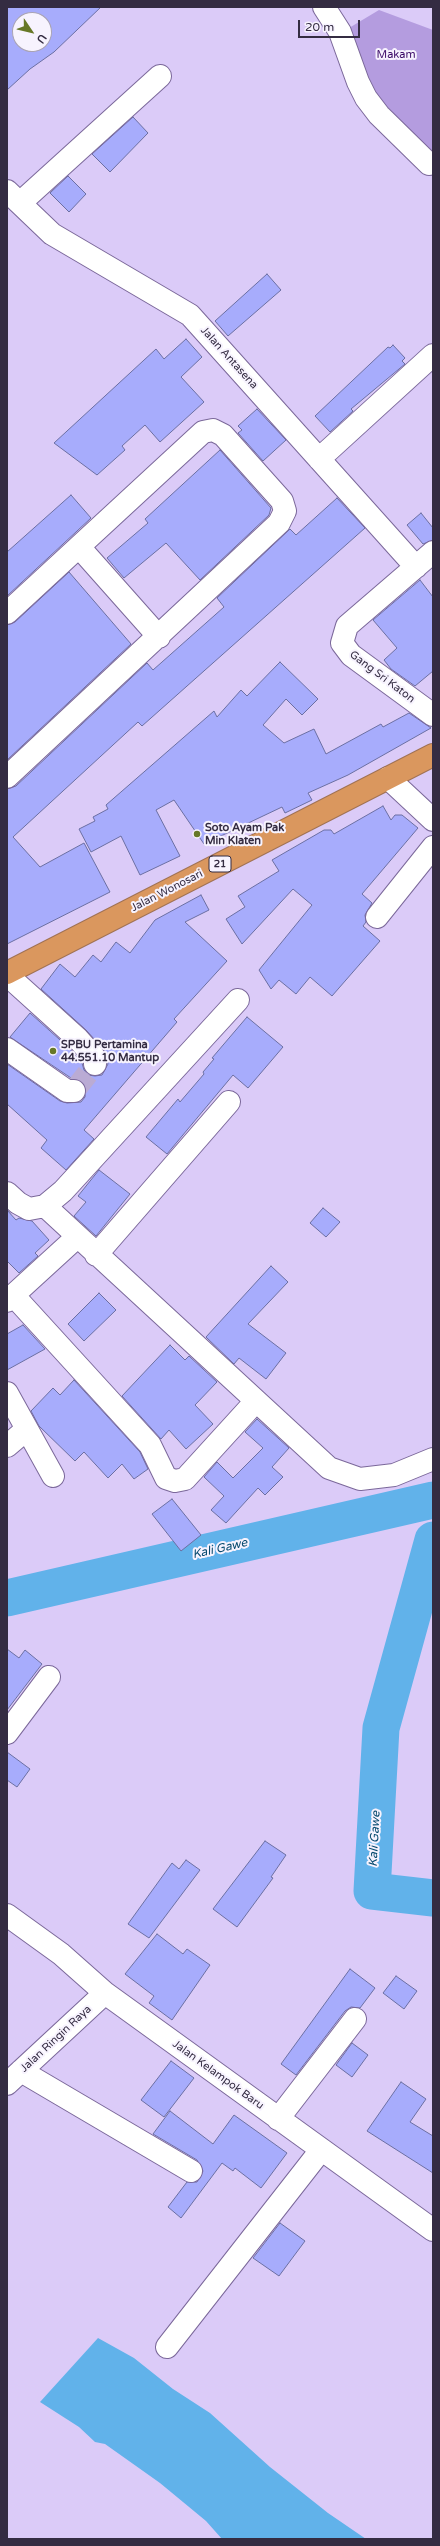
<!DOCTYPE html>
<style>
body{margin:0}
#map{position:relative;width:440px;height:2546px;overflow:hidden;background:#dbcbf8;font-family:"Varela Round",sans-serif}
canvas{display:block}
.frame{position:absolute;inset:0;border:8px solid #342c42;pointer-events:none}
.north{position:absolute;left:12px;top:12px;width:40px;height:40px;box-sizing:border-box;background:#f7f3fe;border:1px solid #a9a3b3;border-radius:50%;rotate:125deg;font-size:11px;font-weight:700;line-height:16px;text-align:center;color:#342c42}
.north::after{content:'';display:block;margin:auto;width:14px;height:18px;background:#677827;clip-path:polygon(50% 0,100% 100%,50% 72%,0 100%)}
.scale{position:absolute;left:298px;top:20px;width:62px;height:18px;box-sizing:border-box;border:2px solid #342c42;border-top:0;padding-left:5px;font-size:12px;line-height:14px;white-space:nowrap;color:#342c42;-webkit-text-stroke:3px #f7f3fe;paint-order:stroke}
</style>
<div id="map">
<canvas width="440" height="2546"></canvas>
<div class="frame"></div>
<div class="north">U</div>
<div class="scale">20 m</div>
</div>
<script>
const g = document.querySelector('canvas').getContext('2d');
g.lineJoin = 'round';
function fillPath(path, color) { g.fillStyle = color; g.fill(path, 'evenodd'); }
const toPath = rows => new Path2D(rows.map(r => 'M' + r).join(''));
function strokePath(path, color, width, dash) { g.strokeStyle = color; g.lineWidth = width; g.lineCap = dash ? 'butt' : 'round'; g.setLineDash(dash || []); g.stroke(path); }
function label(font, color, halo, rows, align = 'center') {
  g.font = font + ' "Varela Round",sans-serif'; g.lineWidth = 4; g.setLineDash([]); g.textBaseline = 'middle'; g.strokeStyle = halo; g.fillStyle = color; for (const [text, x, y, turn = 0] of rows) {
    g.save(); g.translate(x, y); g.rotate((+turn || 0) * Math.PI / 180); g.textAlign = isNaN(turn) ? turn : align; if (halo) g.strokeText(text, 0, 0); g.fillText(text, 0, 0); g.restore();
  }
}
fillPath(toPath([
 [379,10,433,30,433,153,384,109,364,71,349,28]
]), '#b49cdf');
fillPath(toPath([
 [98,2338,134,2358,173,2389,210,2413,270,2467,328,2513,366,2539,222,2539,206,2521,160,2483,105,2444,95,2442,79,2427,40,2402]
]), '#61b2ea');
strokePath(toPath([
 [433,1540,381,1728,372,1891,433,1898],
 [7,1598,433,1500]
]), '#61b2ea', 37);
const building = toPath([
 [7,7,101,7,54,52,30,69,7,90,7,7],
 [20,20,44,20,44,44,20,44,20,20],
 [133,117,148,133,110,172,92,154,133,117],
 [68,176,86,194,69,212,50,193,68,176],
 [267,274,281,290,228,336,215,321,267,274],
 [186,339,202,357,181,377,204,402,160,442,145,425,122,446,125,450,97,475,54,443,156,349,164,359,186,339],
 [393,345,405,358,402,361,405,364,351,409,353,411,330,432,315,416,388,347,390,348,393,345],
 [257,409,286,440,263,461,238,433,242,430,238,426,257,409],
 [220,450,271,508,269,515,200,580,166,543,124,578,107,558,148,523,145,519,220,450],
 [71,495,91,518,7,596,7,552,71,495],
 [337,498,365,528,142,726,138,722,13,837,40,867,84,843,110,892,7,944,7,789,16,786,147,663,153,670,224,607,217,598,290,529,296,535,337,498],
 [421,513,433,528,433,540,423,544,407,525,421,513],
 [69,572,131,644,7,760,7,625,15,622,69,572],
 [420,580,433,597,433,671,415,686,391,669,384,660,397,648,373,620,420,580],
 [280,662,318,699,302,715,286,699,263,725,284,743,314,729,326,754,381,724,383,727,409,713,431,728,348,775,308,793,312,800,285,813,282,807,204,844,174,800,156,810,180,856,140,875,121,836,91,852,79,829,95,821,93,817,108,809,106,805,214,711,217,717,241,690,247,696,280,662],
 [383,806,391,820,395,815,402,815,418,828,362,894,372,903,365,915,366,922,363,926,380,941,332,996,310,977,296,994,279,980,271,989,259,970,312,905,293,889,242,944,226,919,245,907,238,896,279,871,272,860,324,830,331,830,334,834,383,806],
 [201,895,209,910,185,922,227,961,174,1019,177,1022,84,1130,94,1139,66,1170,41,1148,47,1140,7,1104,7,1064,60,1101,67,1103,81,1102,85,1097,85,1085,80,1080,71,1078,10,1037,30,1013,69,1048,82,1063,84,1070,88,1075,95,1076,102,1075,108,1064,104,1050,86,1030,41,989,60,964,75,977,93,955,101,962,116,942,130,953,155,920,201,895],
 [247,1017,283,1047,248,1088,233,1075,167,1154,146,1137,178,1099,180,1102,204,1074,203,1072,214,1059,212,1058,247,1017],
 [99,1170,130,1194,96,1236,74,1216,86,1202,78,1196,99,1170],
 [323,1208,340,1222,326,1237,310,1223,323,1208],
 [7,1210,16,1220,19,1218,32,1221,49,1240,35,1253,38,1256,19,1273,7,1261,7,1210],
 [271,1266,288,1282,248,1324,286,1353,266,1379,239,1358,234,1364,206,1337,271,1266],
 [99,1293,116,1310,84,1341,68,1324,99,1293],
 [23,1325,45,1349,7,1370,7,1334,23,1325],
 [170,1345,185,1360,189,1356,217,1382,195,1405,213,1424,186,1449,169,1430,161,1439,122,1396,170,1345],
 [74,1380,140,1452,148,1469,134,1479,122,1464,108,1478,84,1452,75,1461,39,1426,31,1411,53,1388,60,1395,74,1380],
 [257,1419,289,1448,272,1467,283,1477,265,1495,258,1488,226,1523,211,1510,224,1496,204,1477,217,1462,233,1478,263,1448,245,1432,257,1419],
 [172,1499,201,1535,181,1551,152,1514,172,1499],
 [7,1649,19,1658,25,1650,42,1664,7,1710,7,1649],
 [7,1752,30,1769,17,1787,7,1780,7,1752],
 [265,1841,286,1855,271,1877,273,1878,237,1927,213,1909,265,1841],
 [186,1860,200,1870,149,1938,128,1924,172,1863,179,1869,186,1860],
 [157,1934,183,1954,187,1949,210,1965,172,2020,149,2003,154,1996,125,1974,157,1934],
 [350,1969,375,1988,360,2008,351,2007,345,2011,296,2075,281,2064,350,1969],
 [396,1976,417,1991,404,2009,383,1993,396,1976],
 [352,2043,368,2055,352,2077,336,2065,352,2043],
 [171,2061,194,2078,164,2117,141,2100,171,2061],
 [401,2082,426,2099,410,2122,433,2136,433,2173,367,2131,401,2082],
 [170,2111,213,2144,234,2115,287,2153,261,2188,235,2168,233,2171,222,2163,181,2218,168,2207,187,2182,197,2182,203,2171,197,2160,153,2134,170,2111],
 [280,2223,305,2241,279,2276,253,2258,280,2223]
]);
fillPath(building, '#a7acfc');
strokePath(building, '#6b6fa2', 1);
strokePath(toPath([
 [74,1091,95,1064]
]), '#baabd4', 22, [22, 11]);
const minor = toPath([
 [324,7,340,32,358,82,366,98,379,115,429,164],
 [7,191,52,234,190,315,416,567],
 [20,203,160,76],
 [319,459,433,355],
 [80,548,159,637],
 [433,552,347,626,342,643,351,655,433,715],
 [7,613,203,432,213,430,223,435,282,501,285,511,279,523,7,777],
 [388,778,433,820],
 [377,917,433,847],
 [7,975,78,1039,95,1058,95,1064],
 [7,1049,67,1091,74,1091],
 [7,1193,18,1203,29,1209,45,1206,63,1191,238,1000],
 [45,1206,329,1468,360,1479,394,1475,433,1459],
 [96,1255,229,1102],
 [14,1296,150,1445,166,1478,175,1481,185,1479,256,1401],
 [7,1301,77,1237],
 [7,1393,53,1476],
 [7,1446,27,1429],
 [7,1733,49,1677],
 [7,1915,61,1954,105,1993,433,2230],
 [21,2071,191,2171],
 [7,2084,105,1993],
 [278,2119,355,2019],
 [167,2347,321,2150]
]);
const highway = toPath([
 [7,973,433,755]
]);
strokePath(minor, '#7b689a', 24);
strokePath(highway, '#a07254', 24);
strokePath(minor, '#fff', 22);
strokePath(highway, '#da975e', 22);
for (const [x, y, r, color] of [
 [197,834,4,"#677827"],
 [53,1051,4,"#677827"]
]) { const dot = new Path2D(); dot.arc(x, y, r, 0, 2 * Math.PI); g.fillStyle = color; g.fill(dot); strokePath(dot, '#f7f3fe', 1.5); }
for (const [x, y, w] of [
 [220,864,22]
]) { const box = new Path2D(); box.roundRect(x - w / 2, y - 8, w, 16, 3); g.fillStyle = '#f7f3fe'; g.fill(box); strokePath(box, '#342c42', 1); }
label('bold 10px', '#342c42', null, [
 ["21",220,864]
]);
label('11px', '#3b0a67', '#f7f3fe', [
 ["Makam",396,55]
]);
label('11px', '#342c42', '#f7f3fe', [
 ["Jalan Antasena",229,358,48],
 ["Gang Sri Katon",382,677,37],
 ["Jalan Wonosari",167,891,-27],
 ["Jalan Ringin Raya",56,2039,-43],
 ["Jalan Kelampok Baru",218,2075,36]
]);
label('bold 11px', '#342c42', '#f7f3fe', [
 ["Soto Ayam Pak",205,828],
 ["Min Klaten",205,841],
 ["SPBU Pertamina",61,1045],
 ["44.551.10 Mantup",61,1058]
], 'left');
label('italic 12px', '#074a6f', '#f7f3fe', [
 ["Kali Gawe",220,1549,-13],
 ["Kali Gawe",375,1839,-87]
]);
</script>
